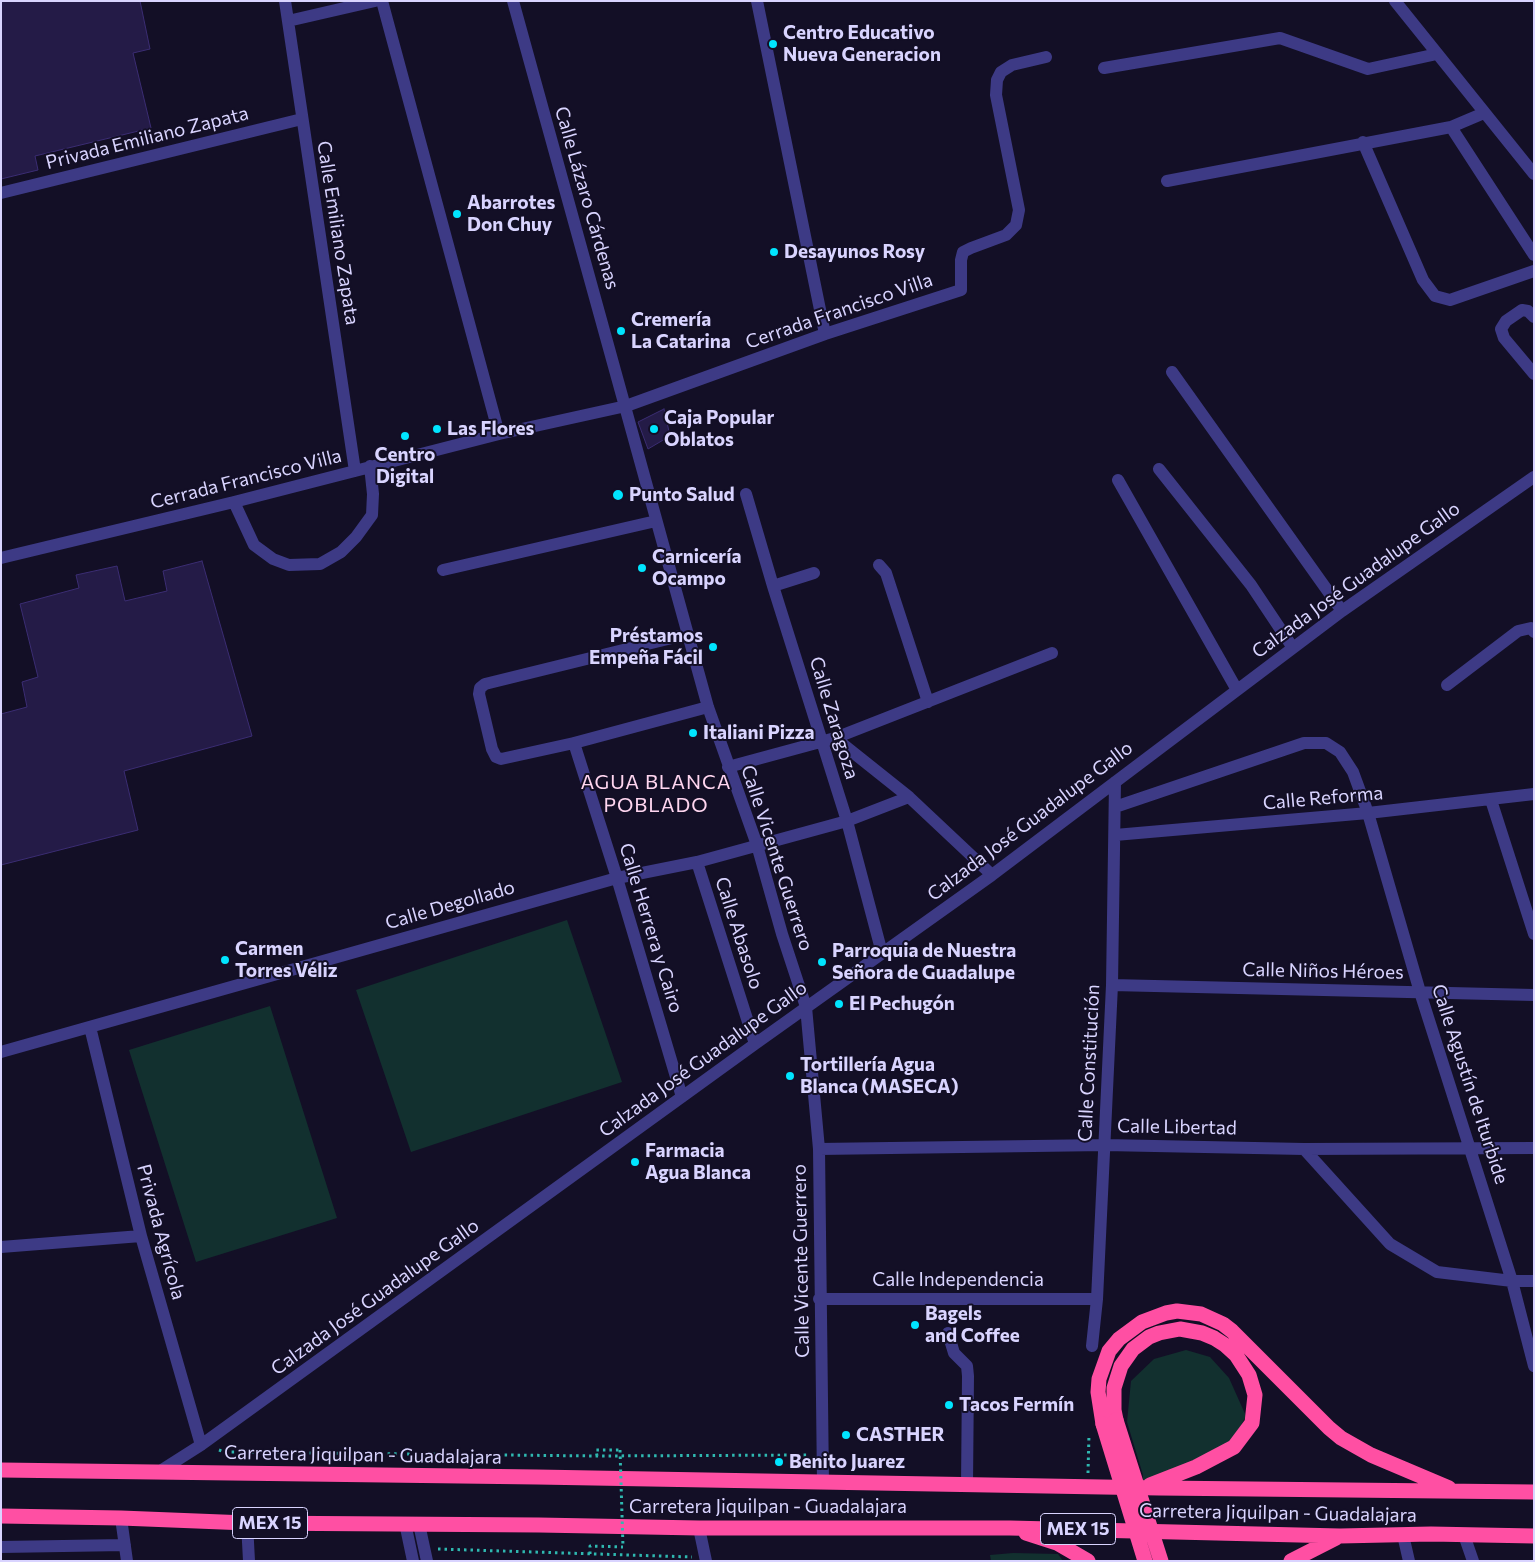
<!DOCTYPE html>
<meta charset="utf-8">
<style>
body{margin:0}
#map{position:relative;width:1535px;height:1562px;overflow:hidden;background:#130f26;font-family:Commissioner,sans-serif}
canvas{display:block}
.frame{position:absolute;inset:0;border:2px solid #d9d4ff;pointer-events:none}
</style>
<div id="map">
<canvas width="1535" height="1562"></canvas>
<div class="frame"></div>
</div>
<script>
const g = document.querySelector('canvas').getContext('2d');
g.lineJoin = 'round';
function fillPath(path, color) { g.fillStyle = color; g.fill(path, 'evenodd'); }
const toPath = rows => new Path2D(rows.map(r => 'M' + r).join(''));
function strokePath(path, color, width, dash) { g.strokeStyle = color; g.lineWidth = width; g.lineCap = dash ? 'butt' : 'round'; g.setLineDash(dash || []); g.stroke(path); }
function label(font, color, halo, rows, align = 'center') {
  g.font = font + ' Commissioner,sans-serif'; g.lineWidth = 4; g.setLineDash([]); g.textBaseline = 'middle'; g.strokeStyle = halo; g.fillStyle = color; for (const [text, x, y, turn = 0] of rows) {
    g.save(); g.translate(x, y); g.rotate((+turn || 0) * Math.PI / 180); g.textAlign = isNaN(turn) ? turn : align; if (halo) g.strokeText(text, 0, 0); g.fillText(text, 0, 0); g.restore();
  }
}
fillPath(toPath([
 [567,920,622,1082,411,1152,356,990],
 [270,1006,337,1218,196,1262,129,1050],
 [1186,1350,1210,1357,1229,1378,1246,1416,1232,1442,1184,1472,1143,1484,1143,1475,1127,1422,1131,1381,1154,1359],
 [1013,1553,1058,1554,1063,1561,991,1561,990,1555]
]), '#12302f');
const building = toPath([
 [1,1,140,1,150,49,133,53,151,128,35,156,38,170,1,179,1,1],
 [664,409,670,436,648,449,638,422,664,409],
 [202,561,252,736,124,771,138,830,1,865,1,714,27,707,22,682,38,677,20,604,79,588,76,575,117,566,125,601,167,591,163,571,202,561]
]);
fillPath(building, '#241b47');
strokePath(building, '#3b2d73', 1);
strokePath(toPath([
 [219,1450,224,1452,597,1456,810,1455],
 [597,1456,596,1450,620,1450],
 [1088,1473,1089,1434],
 [438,1549,692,1557],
 [590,1554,590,1546,623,1547]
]), '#2fb8b0', 3, [2.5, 4]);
strokePath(toPath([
 [285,1,355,471],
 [382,1,499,434],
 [513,1,708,707,757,845,782,934,806,1007,819,1149,823,1483],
 [757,1,825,334],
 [1395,1,1534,174],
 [288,21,375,1],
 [1104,68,1280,38,1368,69,1437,54],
 [1451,127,1534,255],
 [1363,142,1423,280,1435,296,1450,300,1534,271],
 [1167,181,1451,127,1484,113],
 [1,193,302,119],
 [1534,317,1528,311,1522,310,1506,321,1501,329,1504,338,1534,374],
 [1172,372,1342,611],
 [1159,469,1251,585,1293,648],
 [1118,480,1237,690],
 [746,494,773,586,847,821,882,953],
 [234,502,254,545,273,559,289,565,320,564,341,552,356,537,372,515,373,494,370,466],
 [1,558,234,502,499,434,626,406,825,334,961,290,961,260,963,252,971,248,1006,235,1016,225,1019,210,996,95,997,80,1001,72,1012,65,1046,57],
 [879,565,886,573,928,702],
 [443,570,656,521],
 [773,586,814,573],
 [688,634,485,684,480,688,479,694,492,749,496,757,501,759,574,743,708,707],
 [1447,685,1518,631,1531,628,1534,632],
 [835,738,909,797,992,875],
 [574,743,617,878,682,1097],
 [728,767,835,738,1052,653],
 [1491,800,1534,934],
 [1115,807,1304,743,1326,743,1340,752,1353,772,1368,813,1420,992,1512,1281,1534,1366],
 [1115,835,1368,813,1534,794],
 [697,862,755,1044],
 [1112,985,1534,995],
 [90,1027,141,1236,201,1445],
 [1,1052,617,878,697,862,847,821,909,797],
 [819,1149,1105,1145,1304,1149,1534,1148],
 [1304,1149,1390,1244,1437,1272,1512,1281,1534,1281],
 [1,1247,141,1236],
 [819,1299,1097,1299],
 [948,1333,954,1353,967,1366,968,1376,967,1485],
 [1092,1346,1097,1299,1112,985,1115,782],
 [157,1473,201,1445,755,1044,992,875,1342,611,1534,477],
 [121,1518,127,1561],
 [247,1523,249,1561],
 [405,1523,413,1561],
 [419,1524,427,1561],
 [699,1528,706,1561],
 [1403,1535,1409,1561],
 [1464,1535,1473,1561],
 [1,1547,125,1545]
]), '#3d3a85', 12);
strokePath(toPath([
 [1116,1420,1114,1410,1114,1388,1121,1366,1133,1349,1149,1337,1159,1333,1180,1329,1202,1333,1214,1338,1225,1345,1236,1355,1249,1375,1255,1395,1252,1423,1234,1447,1196,1467,1150,1485],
 [1103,1424,1098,1392,1099,1379,1109,1351,1119,1339,1142,1322,1166,1313,1177,1311,1201,1314,1223,1324,1232,1331,1329,1428,1341,1438,1371,1455,1449,1488],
 [1,1470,537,1477,1159,1488,1534,1492],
 [1,1516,121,1518,247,1523,539,1525,699,1528,1010,1528,1340,1536,1431,1534,1534,1536],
 [1026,1533,1057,1543,1088,1561],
 [1291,1561,1336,1538]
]), '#ff4fa3', 15);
strokePath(toPath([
 [620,1450,623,1547]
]), '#2fb8b0', 3, [2.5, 4]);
strokePath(toPath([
 [1116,1420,1161,1561],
 [1103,1424,1145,1561]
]), '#ff4fa3', 15);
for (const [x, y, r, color] of [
 [773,44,5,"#00e5ff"],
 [457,214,5,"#00e5ff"],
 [774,252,5,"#00e5ff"],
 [621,331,5,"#00e5ff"],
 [437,429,5,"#00e5ff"],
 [654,429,5,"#00e5ff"],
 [405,436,5,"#00e5ff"],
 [618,495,6,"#00e5ff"],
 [642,568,5,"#00e5ff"],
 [713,647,5,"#00e5ff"],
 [693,733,5,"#00e5ff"],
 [225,960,5,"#00e5ff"],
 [822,962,5,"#00e5ff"],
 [839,1004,5,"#00e5ff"],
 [790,1076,5,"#00e5ff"],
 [635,1162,5,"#00e5ff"],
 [915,1325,5,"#00e5ff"],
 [949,1405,5,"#00e5ff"],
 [846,1435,5,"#00e5ff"],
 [779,1462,5,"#00e5ff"]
]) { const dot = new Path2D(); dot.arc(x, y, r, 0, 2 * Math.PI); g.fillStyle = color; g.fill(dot); strokePath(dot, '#130f26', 2); }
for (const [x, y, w] of [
 [270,1523,75],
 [1078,1529,75]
]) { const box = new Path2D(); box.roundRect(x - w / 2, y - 15.5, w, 31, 4); g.fillStyle = '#130f26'; g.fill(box); strokePath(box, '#d9d4ff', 1); }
label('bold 18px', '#d9d4ff', null, [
 ["MEX 15",270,1523],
 ["MEX 15",1078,1529]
]);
label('bold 19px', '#d9d4ff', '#130f26', [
 ["Centro Educativo",783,33],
 ["Nueva Generacion",783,55],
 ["Abarrotes",467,203],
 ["Don Chuy",467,225],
 ["Desayunos Rosy",784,252],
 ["Cremería",631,320],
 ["La Catarina",631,342],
 ["Caja Popular",664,418],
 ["Oblatos",664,440],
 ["Las Flores",447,429],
 ["Centro",405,455,"center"],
 ["Digital",405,477,"center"],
 ["Punto Salud",629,495],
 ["Carnicería",652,557],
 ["Ocampo",652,579],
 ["Préstamos",703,636,"right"],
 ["Empeña Fácil",703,658,"right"],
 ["Italiani Pizza",703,733],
 ["Carmen",235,949],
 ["Torres Véliz",235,971],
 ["Parroquia de Nuestra",832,951],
 ["Señora de Guadalupe",832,973],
 ["El Pechugón",849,1004],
 ["Tortillería Agua",800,1065],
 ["Blanca (MASECA)",800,1087],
 ["Farmacia",645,1151],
 ["Agua Blanca",645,1173],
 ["Bagels",925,1314],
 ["and Coffee",925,1336],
 ["Tacos Fermín",959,1405],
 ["CASTHER",856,1435],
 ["Benito Juarez",789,1462]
], 'left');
label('19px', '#d9d4ff', '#130f26', [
 ["Privada Emiliano Zapata",147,138,-14],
 ["Calle Lázaro Cárdenas",587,198,74],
 ["Calle Emiliano Zapata",338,233,81],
 ["Cerrada Francisco Villa",839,311,-19],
 ["Cerrada Francisco Villa",246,479,-14],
 ["Calzada José Guadalupe Gallo",1356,580,-36],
 ["Calle Zaragoza",834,718,73],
 ["Calle Reforma",1323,798,-5],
 ["Calzada José Guadalupe Gallo",1030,821,-37],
 ["Calle Vicente Guerrero",777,858,72],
 ["Calle Degollado",450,905,-16],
 ["Calle Herrera y Cairo",651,928,73],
 ["Calle Abasolo",739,933,72],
 ["Calle Niños Héroes",1323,971,1],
 ["Calzada José Guadalupe Gallo",703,1059,-36],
 ["Calle Constitución",1089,1063,-87],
 ["Calle Agustín de Iturbide",1470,1084,72],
 ["Calle Libertad",1177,1127,1],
 ["Privada Agrícola",161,1232,75],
 ["Calle Vicente Guerrero",801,1261,-91],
 ["Calle Independencia",958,1280],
 ["Calzada José Guadalupe Gallo",375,1297,-36],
 ["Carretera Jiquilpan - Guadalajara",363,1455,1],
 ["Carretera Jiquilpan - Guadalajara",768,1507],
 ["Carretera Jiquilpan - Guadalajara",1278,1513,1]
]);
g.letterSpacing = '1px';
label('20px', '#ffd6f0', '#130f26', [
 ["AGUA BLANCA",656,782],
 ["POBLADO",656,805]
]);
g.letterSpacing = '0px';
</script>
